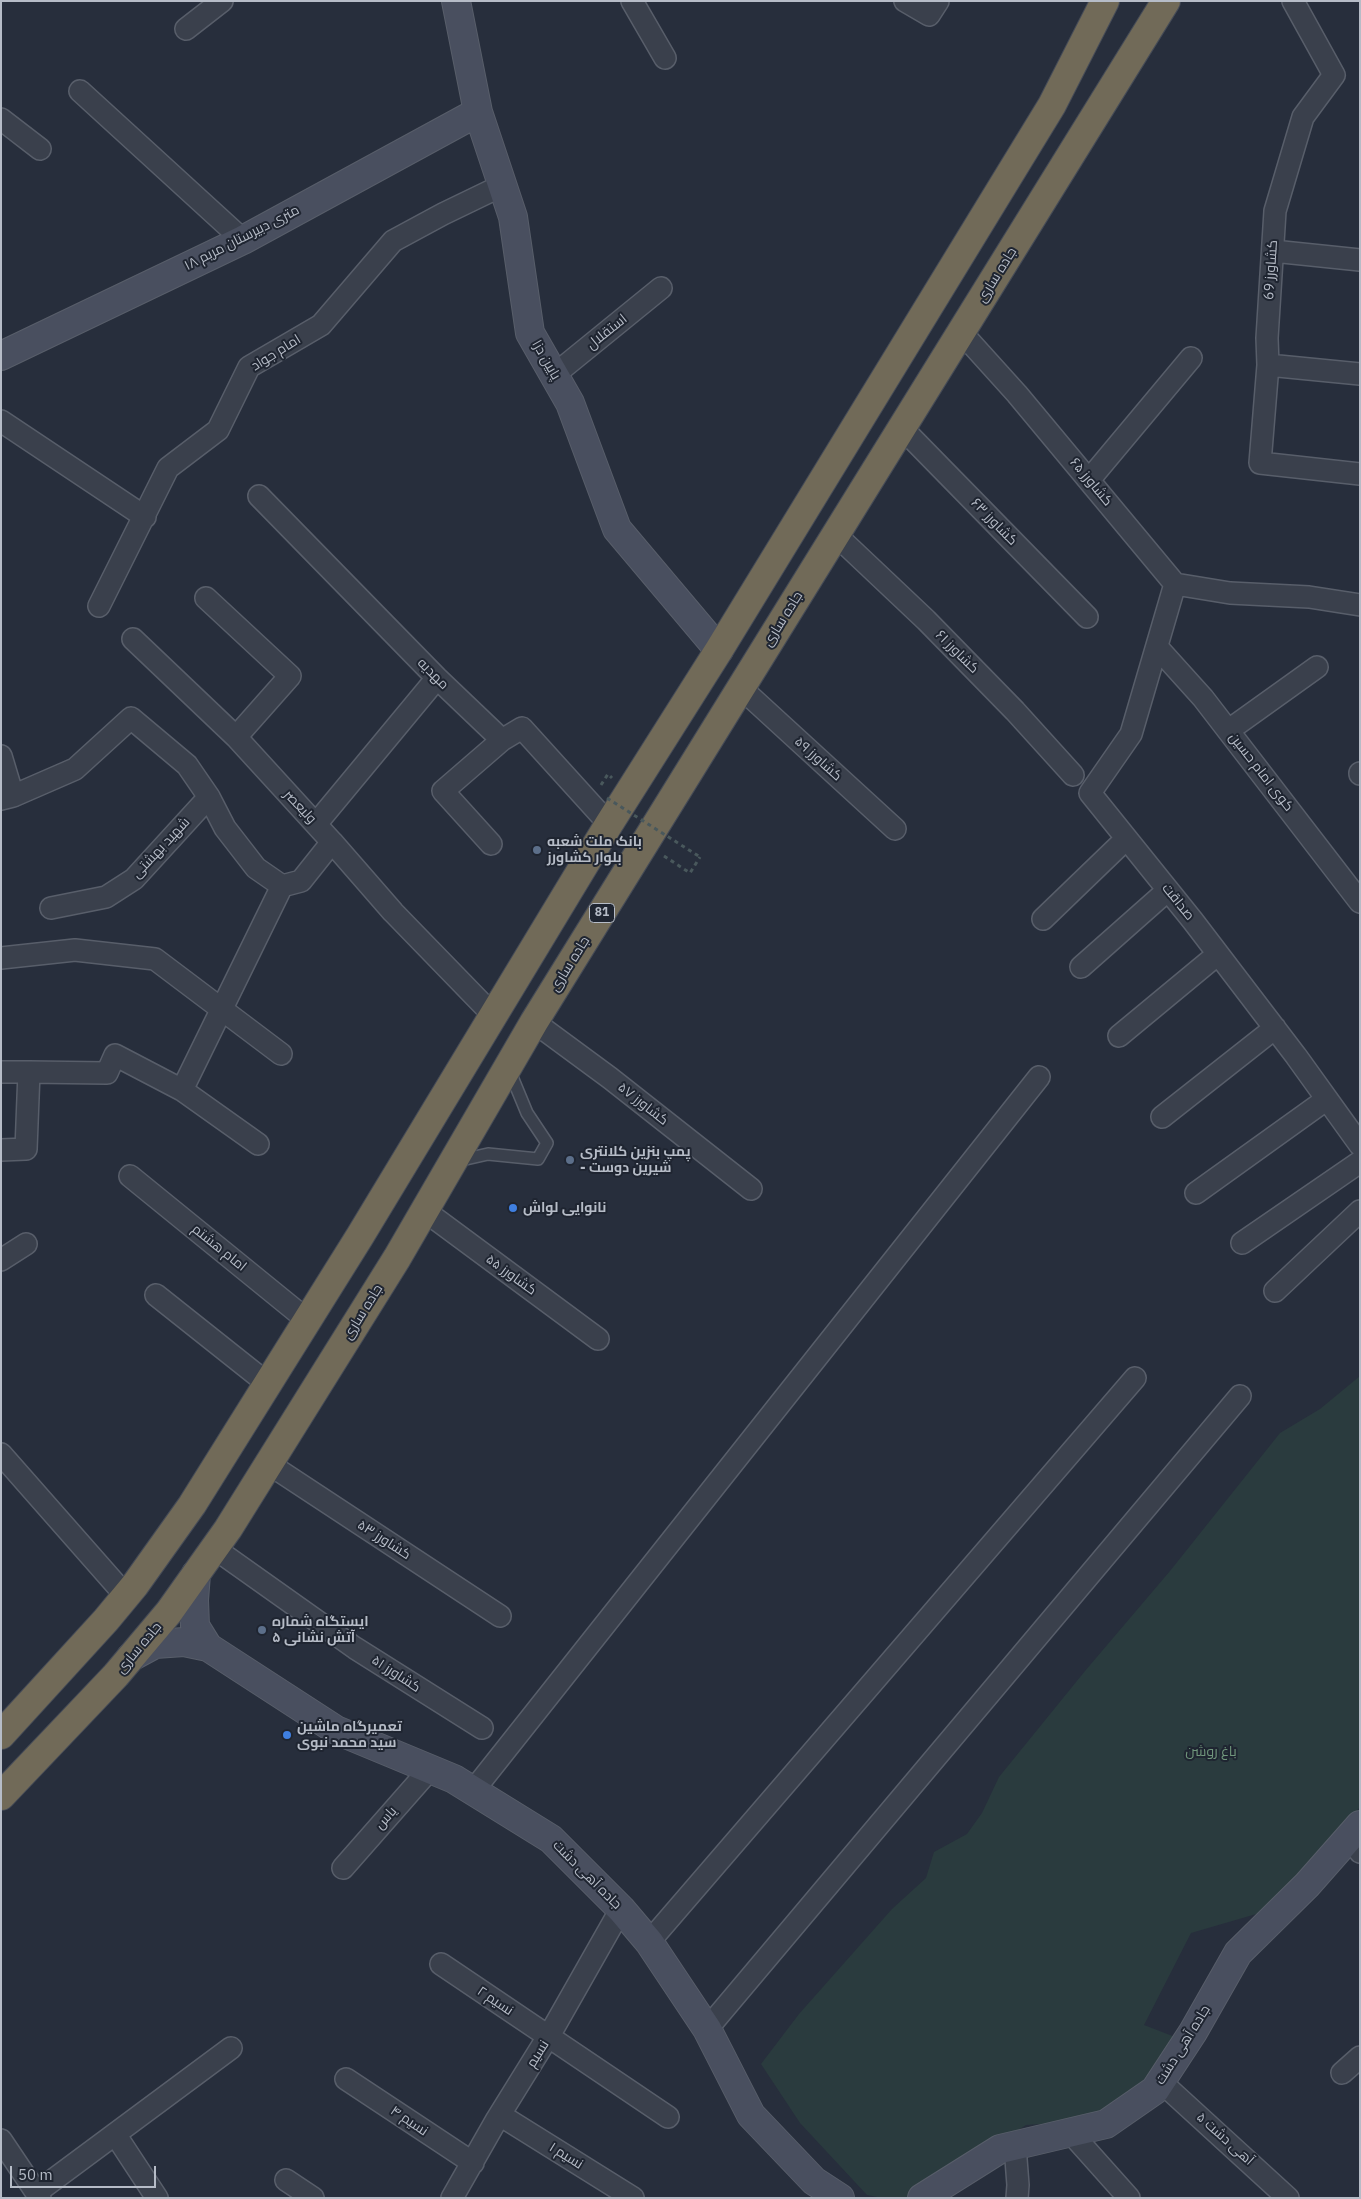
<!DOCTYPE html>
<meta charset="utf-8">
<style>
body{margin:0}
#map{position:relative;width:1361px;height:2199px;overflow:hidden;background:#272e3c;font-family:"IBM Plex Sans",sans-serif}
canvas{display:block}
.frame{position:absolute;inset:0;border:2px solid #b6bcc7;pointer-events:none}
.scale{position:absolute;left:10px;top:2166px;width:146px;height:22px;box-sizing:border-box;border:2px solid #b6bcc7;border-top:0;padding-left:6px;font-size:15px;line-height:18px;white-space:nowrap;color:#b6bcc7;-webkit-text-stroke:4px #1f2531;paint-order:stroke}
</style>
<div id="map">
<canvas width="1361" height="2199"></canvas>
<div class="frame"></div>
<div class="scale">50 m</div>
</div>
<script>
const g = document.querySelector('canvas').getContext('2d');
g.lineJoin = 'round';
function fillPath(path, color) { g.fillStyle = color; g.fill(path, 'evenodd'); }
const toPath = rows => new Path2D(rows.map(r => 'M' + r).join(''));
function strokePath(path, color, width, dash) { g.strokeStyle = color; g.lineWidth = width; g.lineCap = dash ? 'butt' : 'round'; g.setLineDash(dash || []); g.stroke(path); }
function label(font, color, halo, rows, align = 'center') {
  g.font = font + ' "IBM Plex Sans",Cairo,sans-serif'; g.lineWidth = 4; g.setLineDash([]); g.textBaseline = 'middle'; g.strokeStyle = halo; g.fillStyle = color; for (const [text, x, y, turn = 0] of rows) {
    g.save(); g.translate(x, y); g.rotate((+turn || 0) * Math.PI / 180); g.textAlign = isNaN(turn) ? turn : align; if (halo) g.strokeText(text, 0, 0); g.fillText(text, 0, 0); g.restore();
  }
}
fillPath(toPath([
 [1360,1376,1360,1807,1270,1910,1191,1933,1144,2025,1175,2037,1172,2048,1124,2102,1086,2121,1026,2125,912,2198,882,2198,867,2195,800,2123,761,2064,799,2014,892,1909,926,1878,934,1852,967,1834,982,1813,999,1777,1085,1671,1170,1571,1280,1433,1320,1409]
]), '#2a3b3e');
const lane = toPath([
 [457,1161,488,1154,538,1159,547,1143,527,1113,510,1072]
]);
const street = toPath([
 [632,1,665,58],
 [905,1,929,15,938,1],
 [1293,1,1334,75,1303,117,1275,211,1267,338,1268,365,1260,463,1360,474],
 [186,29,222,1],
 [80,91,243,240],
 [1,119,40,149],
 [1273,251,1360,260],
 [961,332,1017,394,1175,584,1131,734,1090,793,1193,921,1296,1056,1360,1145],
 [1268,365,1360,374],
 [554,375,661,288],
 [1,421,145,517],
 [902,428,1087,617],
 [1089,480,1191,358],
 [259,496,437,678,502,740,522,728,609,824],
 [836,535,926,620,1015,711,1073,775],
 [1175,584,1230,593,1309,597,1360,605],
 [206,598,290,676,236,737],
 [99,606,168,468,218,430,249,367,321,325,393,241,443,214,503,185],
 [133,639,236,737,332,842,393,912,493,1015],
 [1157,647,1203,698,1360,902],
 [741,688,895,829],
 [1229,730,1317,667],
 [1,756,13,796],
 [1360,773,1360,774],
 [1,799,13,796,75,769,131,718,187,765,209,797,225,828,256,868,282,886],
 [316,824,437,678],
 [491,844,443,791,502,740],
 [51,908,106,897,134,879,209,797],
 [1043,919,1126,839],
 [1,958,75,950,155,959,281,1054],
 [1081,967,1168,890],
 [534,1022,610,1078,751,1189],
 [1119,1036,1218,954],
 [1,1072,29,1072],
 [182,1090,258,1144],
 [1162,1117,1275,1028],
 [1,1150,26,1149,29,1072,107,1073,115,1055,182,1090,282,886,301,881,332,842],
 [130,1176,307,1320],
 [1196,1193,1327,1099],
 [425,1211,598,1339],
 [1242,1243,1360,1162],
 [1,1260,26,1244],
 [1275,1291,1360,1211],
 [156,1295,268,1384],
 [1,1454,126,1596],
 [269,1464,500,1616],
 [214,1548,355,1648,482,1728],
 [473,1791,1039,1077],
 [1350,1836,1360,1852],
 [343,1868,430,1769],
 [649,1942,1135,1378],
 [441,1964,668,2117],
 [707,2029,1240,1396],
 [1342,2073,1360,2057],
 [346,2079,473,2163],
 [1160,2081,1288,2198],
 [500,2115,633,2198],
 [1071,2133,1129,2198],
 [115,2134,157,2198],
 [1,2140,40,2198],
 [1015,2146,1018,2185,1017,2198],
 [286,2180,313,2198],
 [37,2192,231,2048],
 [452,2198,497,2119,554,2027,621,1909]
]);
const secondary = toPath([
 [456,1,478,112,513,217,530,333,570,403,617,529,719,650],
 [1,356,243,240,478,112],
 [196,1574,194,1600,195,1626,208,1647],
 [131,1657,155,1644,184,1642,208,1647,336,1730,454,1779,551,1839,621,1909,649,1942,707,2029,751,2115,814,2181,840,2198],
 [922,2198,1000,2149,1106,2124,1155,2090,1193,2032,1238,1953,1307,1885,1360,1825]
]);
const highway = toPath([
 [1,1735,106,1620,135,1585,192,1505,360,1236,609,824,719,650,1052,105,1105,1],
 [1,1796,116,1675,169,1612,228,1529,397,1258,534,1022,1166,1]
]);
strokePath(lane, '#585e6a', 14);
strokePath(street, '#585e6a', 24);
strokePath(secondary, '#585e6a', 30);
strokePath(highway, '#454b57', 30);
strokePath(toPath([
 [601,785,608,774,612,778],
 [664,856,690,873,700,857]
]), '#49585c', 3, [4, 4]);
strokePath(lane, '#3a404c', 11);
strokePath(street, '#3a404c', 21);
strokePath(secondary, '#494f5f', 28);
strokePath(highway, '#716a58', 28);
strokePath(toPath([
 [607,798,700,857]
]), '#49585c', 3, [4, 4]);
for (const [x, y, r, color] of [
 [537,850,5,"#5c6f8a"],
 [570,1160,5,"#5c6f8a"],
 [513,1208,5,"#3f7fe0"],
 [262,1630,5,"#5c6f8a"],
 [287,1735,5,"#3f7fe0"]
]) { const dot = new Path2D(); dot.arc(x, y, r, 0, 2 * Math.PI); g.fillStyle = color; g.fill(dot); strokePath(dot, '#1f2531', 2); }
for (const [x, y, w] of [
 [602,913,25]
]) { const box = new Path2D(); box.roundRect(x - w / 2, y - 9.5, w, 19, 4); g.fillStyle = '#1f2531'; g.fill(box); strokePath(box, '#b6bcc7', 1); }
label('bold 12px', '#b6bcc7', null, [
 ["81",602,913]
]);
label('14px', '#b6bcc7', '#1f2531', [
 ["۱۸ متری دبیرستان مریم",242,238,-27],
 ["کشاورز 69",1271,270,-86],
 ["جاده ساری",997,275,-58],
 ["استقلال",607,332,-39],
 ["امام جواد",276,353,-32],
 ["پایین دزا",546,360,60],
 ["کشاورز ۶۵",1091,482,50],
 ["کشاورز ۶۳",994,522,46],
 ["جاده ساری",783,619,-58],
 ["کشاورز ۶۱",957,652,45],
 ["مهدیه",433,674,45],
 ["کشاورز ۵۹",818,759,42],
 ["کوی امام حسین",1261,772,52],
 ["ولیعصر",300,807,47],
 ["شهید بهشتی",161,848,-47],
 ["صداقت",1178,902,51],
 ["جاده ساری",570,964,-58],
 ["کشاورز ۵۷",643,1104,38],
 ["امام هشتم",219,1248,39],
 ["کشاورز ۵۵",511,1275,36],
 ["جاده ساری",363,1312,-58],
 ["کشاورز ۵۳",384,1540,33],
 ["جاده ساری",139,1648,-50],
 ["کشاورز ۵۱",396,1674,33],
 ["یاس",386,1818,-48],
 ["جاده آهی دشت",587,1875,45],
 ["نسیم ۲",495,2001,34],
 ["جاده آهی دشت",1183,2045,-58],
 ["نسیم",538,2054,-58],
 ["نسیم ۴",409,2121,34],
 ["آهی دشت ۵",1225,2139,42],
 ["نسیم ۱",566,2156,32]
]);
label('bold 14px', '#b6bcc7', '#1f2531', [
 ["بانک ملت شعبه",547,842],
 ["بلوار کشاورز",547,858],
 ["پمپ بنزین کلانتری",580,1152],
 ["- شیرین دوست",580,1168],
 ["نانوایی لواش",523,1208],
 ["ایستگاه شماره",272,1622],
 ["۵ آتش نشانی",272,1638],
 ["تعمیرگاه ماشین",297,1727],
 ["سید محمد نبوی",297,1743]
], 'left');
label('14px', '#70967c', '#1f2531', [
 ["باغ روشن",1211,1752]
]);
</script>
